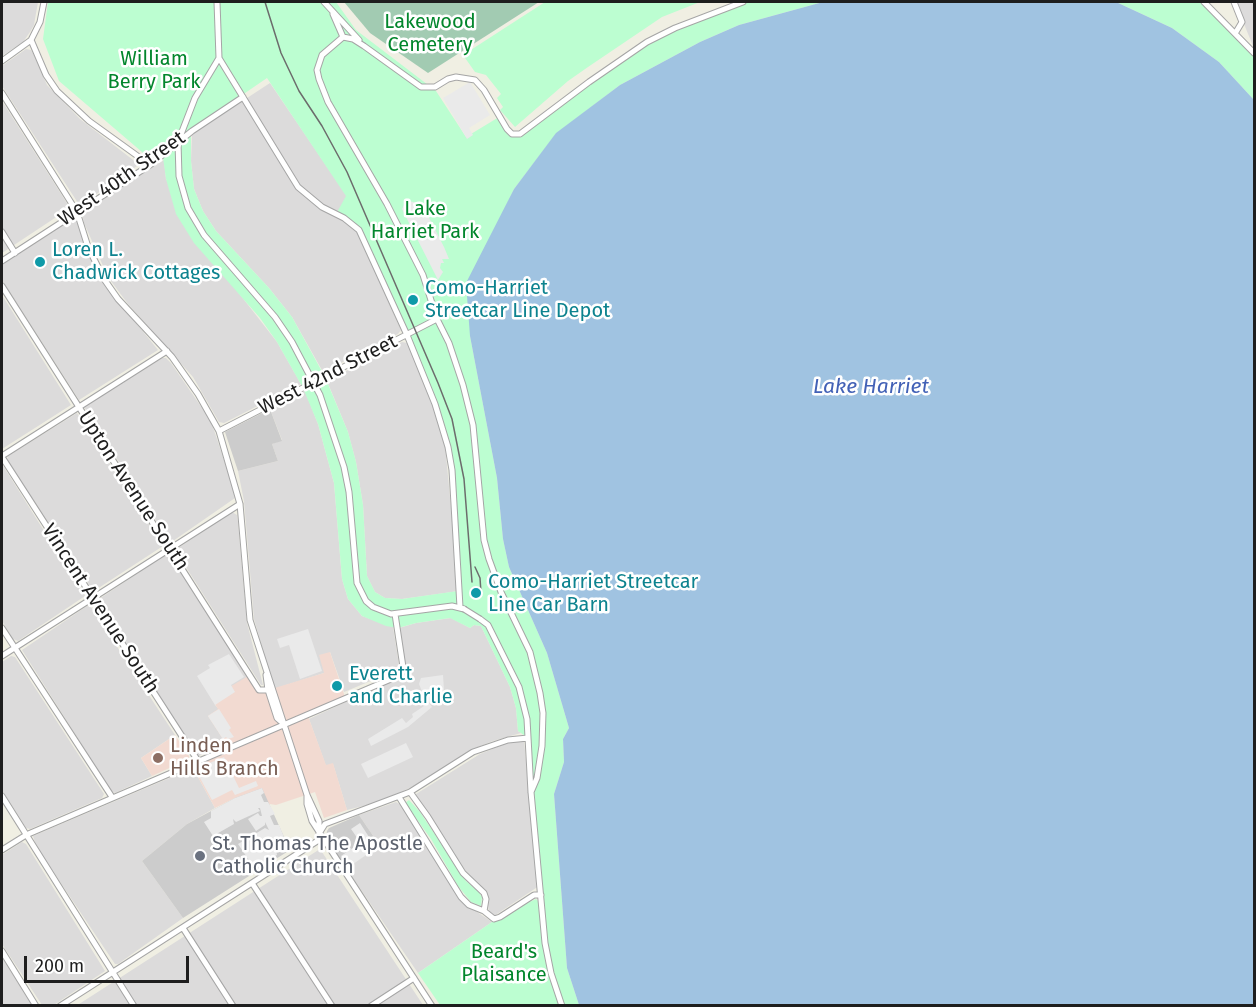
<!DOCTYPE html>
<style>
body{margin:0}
#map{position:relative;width:1256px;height:1007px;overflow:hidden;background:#f0efe3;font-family:"Fira Sans",sans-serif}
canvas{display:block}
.frame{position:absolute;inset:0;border:3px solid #1e1e1e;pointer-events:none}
.scale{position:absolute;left:24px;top:956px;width:165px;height:27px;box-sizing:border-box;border:3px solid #1e1e1e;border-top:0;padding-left:8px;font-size:18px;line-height:21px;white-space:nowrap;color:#1e1e1e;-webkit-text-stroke:4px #fff;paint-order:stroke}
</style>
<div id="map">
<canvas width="1256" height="1007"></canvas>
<div class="frame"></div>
<div class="scale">200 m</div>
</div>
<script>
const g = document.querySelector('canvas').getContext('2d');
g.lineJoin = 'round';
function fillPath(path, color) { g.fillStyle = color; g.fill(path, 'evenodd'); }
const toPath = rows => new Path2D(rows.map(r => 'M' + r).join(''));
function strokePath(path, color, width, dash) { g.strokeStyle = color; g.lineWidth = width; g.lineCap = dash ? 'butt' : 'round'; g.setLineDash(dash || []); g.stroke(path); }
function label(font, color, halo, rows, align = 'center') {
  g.font = font + ' "Fira Sans",sans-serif'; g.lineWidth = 5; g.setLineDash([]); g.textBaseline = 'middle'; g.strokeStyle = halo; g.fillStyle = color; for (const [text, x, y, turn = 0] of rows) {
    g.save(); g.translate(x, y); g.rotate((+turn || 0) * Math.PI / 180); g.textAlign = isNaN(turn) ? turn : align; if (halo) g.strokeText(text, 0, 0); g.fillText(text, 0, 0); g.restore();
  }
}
fillPath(toPath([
 [2,2,38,2,34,25,30,32,23,42,2,56],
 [1235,2,1254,2,1254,48,1253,46],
 [26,49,31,50,33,53,47,85,80,119,137,163,137,166,82,204,78,203,2,86,2,66],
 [270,83,347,196,342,219,358,233,401,330,398,334,323,372,292,317,269,288,216,231,203,211,194,189,191,161,192,134],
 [2,101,70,208,2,253],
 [164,160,166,179,238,292,277,342,301,384,224,423,219,422,193,377,128,304,108,277,84,223,82,213],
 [72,219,77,221,95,269,103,282,158,350,79,400,2,280,2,265],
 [2,295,71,405,2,449],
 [402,342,407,343,432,400,445,445,459,591,402,599,385,598,375,592,367,576,363,505,356,462,348,432,327,381],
 [162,358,166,358,171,363,211,421,233,487,235,498,173,541,169,541,84,407],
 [305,391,318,424,334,483,342,579,348,599,362,616,393,627,399,665,395,671,344,692,330,652,324,673,274,689,254,619,244,501,238,471,278,461,272,444,282,440,270,409],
 [77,413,163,546,97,589,92,589,7,460,8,456],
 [2,464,85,596,18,641,13,639,2,621],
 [232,512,237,515,238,522,247,623,263,685,261,685,175,550],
 [165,555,170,557,250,675,215,705,219,709,208,716,223,739,222,743,199,756,197,755,98,601,99,599],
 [87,606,91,607,175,735,141,758,152,776,115,793,111,791,22,650],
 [451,618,470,628,474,625,481,626,510,687,516,708,518,731,521,733,493,741,476,748,414,786,379,802,347,810,333,764,326,766,309,719,404,675,406,670,399,628,416,623],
 [11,656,15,657,104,794,102,798,30,829,26,828,2,790,2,662],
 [524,741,539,886,494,916,489,912,486,893,469,876,416,798,416,794,480,754,507,743],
 [193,768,215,808,187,824,142,861,183,918,118,964,115,964,36,846,33,836],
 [396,802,401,805,418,830,461,901,492,922,418,973,346,868,380,846,359,815],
 [22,842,26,844,105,971,54,1005,42,1005,2,944,2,855],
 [320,849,423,1005,76,1006],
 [2,958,32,1005,2,1005]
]), '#dcdbdb');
fillPath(toPath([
 [330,652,346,700,308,716,326,765,333,763,347,810,324,818,315,792,276,805,235,798,215,808,193,768,222,743,223,739,208,716,218,709,211,698,250,675,259,690,268,690,324,673,319,655],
 [175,735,189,756,189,759,152,776,141,758]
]), '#f2dad1');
fillPath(toPath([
 [270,409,282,441,272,444,278,461,238,471,225,432],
 [262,788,290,850,183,918,142,861,187,824,235,798],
 [359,815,380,846,346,868,326,838,327,831,329,828]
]), '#ccc');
fillPath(toPath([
 [344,2,539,2,428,73,370,33]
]), '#a2cbb2');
fillPath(toPath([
 [48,2,336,2,356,30,436,91,466,137,499,117,507,129,517,135,647,42,743,2,823,2,739,25,700,42,620,85,556,134,514,189,499,221,470,336,497,478,503,539,509,567,547,653,569,728,563,739,564,762,554,794,567,968,579,1005,562,1005,547,960,528,738,518,731,516,708,510,687,481,626,474,625,470,628,450,618,416,623,398,628,386,626,362,616,348,599,342,579,334,483,318,424,303,388,277,342,260,318,194,243,176,214,166,179,162,150,149,158,59,81,43,39],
 [267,78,346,196,336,214,359,230,435,404,452,470,458,591,402,599,385,598,375,592,367,576,363,505,356,462,348,432,325,377,292,317,269,288,216,231,203,211,194,189,191,161,191,130],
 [545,2,700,2,662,17,588,67,568,81,515,127,500,110,503,107,497,98,501,94,486,75,475,72,463,55],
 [1116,2,1204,2,1254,53,1254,100,1219,62,1172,28],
 [409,800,420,812,466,881,479,892,482,897,481,906,471,902,458,886,431,839,405,803],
 [536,899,539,902,545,960,560,1005,440,1005,418,973,492,922,500,920,527,903]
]), '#bcfed1');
fillPath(toPath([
 [470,82,490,115,469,128,473,135,467,139,443,98],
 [404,200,422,204,444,247,449,259,442,259,444,263,441,263,440,268,443,272,438,280,402,209,405,203],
 [308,629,322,671,300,679,289,645,280,648,277,639],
 [229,654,244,677,231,685,235,692,215,705,197,676,210,668,208,665],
 [443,675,444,690,439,698,429,703,432,707,408,727,371,746,368,739,402,718,406,723,413,717,412,714,427,704,419,684,421,678],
 [219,709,231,728,229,730,234,737,228,739,226,737,223,739,208,716],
 [406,743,413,757,368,778,361,764],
 [224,757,239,788,256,781,258,786,235,795,232,790,212,800,195,769],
 [262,788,264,793,261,795,264,802,268,802,275,814,270,816,274,825,279,825,288,847,278,852,276,850,277,855,255,869,238,844,265,828,269,830,265,822,265,825,256,831,248,819,258,813,260,816,262,816,260,808,258,808,260,811,236,822,233,819,234,824,213,836,204,822,211,818,211,811,235,798],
 [360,823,376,848,349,867,341,856,363,841,361,837,358,839,351,829]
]), '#eaeaea');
fillPath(toPath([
 [823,2,1116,2,1172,28,1219,62,1254,100,1254,1005,579,1005,567,968,554,794,564,762,563,739,569,728,547,653,509,567,503,539,497,478,470,336,466,283,514,189,556,133,620,85,700,42,739,25]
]), '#a0c3e1');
const minor = toPath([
 [217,2,219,58,195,98,178,142,179,176,188,208,204,235,275,317,292,342,320,395,344,467,349,492,357,583,366,601,373,607,391,614,452,606,464,609],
 [324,2,359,40],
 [1204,2,1254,53],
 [1234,2,1242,22,1236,32],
 [333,14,343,37],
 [343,37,322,55,317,70,319,79,328,102,387,204,423,275,437,319,449,343,463,385,473,425,484,540,489,559,501,592,530,652,540,693,543,713,542,746,537,778,531,792],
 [343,37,353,39,364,46,421,87,435,87,448,79,456,77,475,80,484,90,507,129,512,134,520,134,589,82,647,42,675,28,743,2],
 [31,40,46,75,57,91,89,121,150,165],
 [219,58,298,187,322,207,344,218,359,230,407,335,435,404,448,447,452,470,460,607],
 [2,61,31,40,40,22,44,2],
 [2,93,77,212,88,247,104,279,118,299,172,357,198,394,219,431,240,504,250,620,307,795,319,821,319,833],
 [2,232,15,253],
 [2,261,150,165,192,131,243,97],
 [2,286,259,690,268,690],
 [219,431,437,319],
 [2,456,167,351],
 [2,457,198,761],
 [480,619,488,625,519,687,527,719,531,792,545,943,551,973,562,1006],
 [2,628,112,797],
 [2,656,240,504],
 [266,675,268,690,277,718,284,724],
 [410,792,428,817,463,873,484,893,486,899,484,911],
 [307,795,307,804,312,821,432,1006],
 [2,796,134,1006],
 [399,797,461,897,469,905,484,911,494,919,500,917,534,895,541,895],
 [320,832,325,824,410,792,473,752,508,740,528,738],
 [2,850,26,835,398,676,403,667,395,614],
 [252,883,332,1006],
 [183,928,233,1006],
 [2,951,36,1006],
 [60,1006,322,838],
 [371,1006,414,978]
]);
strokePath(minor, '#a5a5a5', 7);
strokePath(minor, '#fff', 5);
strokePath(toPath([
 [265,2,281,53,299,91,322,126,347,172,438,383,452,419,464,479,472,582],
 [475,567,480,578,481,593]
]), '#6c6c6c', 1.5);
const minorBridge = toPath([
 [464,609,480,619]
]);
strokePath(minorBridge, '#a5a5a5', 7, []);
strokePath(minorBridge, '#fff', 5);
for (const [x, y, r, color] of [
 [40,262,6,"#0f9aa8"],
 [413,300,6,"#0f9aa8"],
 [476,593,6,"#0f9aa8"],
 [337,686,6,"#0f9aa8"],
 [158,758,6,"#8d6e63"],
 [200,856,6,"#6b7280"]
]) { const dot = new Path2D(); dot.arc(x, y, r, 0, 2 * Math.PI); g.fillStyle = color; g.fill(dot); strokePath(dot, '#fff', 2); }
label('20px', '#02862c', '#fff', [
 ["Lakewood",430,22],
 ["Cemetery",430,45],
 ["William",154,59],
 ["Berry Park",154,82],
 ["Lake",425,209],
 ["Harriet Park",425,232],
 ["Beard's",504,952],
 ["Plaisance",504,975]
]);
label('20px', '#1e1e1e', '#fff', [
 ["West 40th Street",122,179,-35],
 ["West 42nd Street",328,375,-27],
 ["Upton Avenue South",133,491,57],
 ["Vincent Avenue South",100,609,57]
]);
label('20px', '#0d838f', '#fff', [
 ["Loren L.",52,250],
 ["Chadwick Cottages",52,273],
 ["Como-Harriet",425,288],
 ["Streetcar Line Depot",425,311],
 ["Como-Harriet Streetcar",488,582],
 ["Line Car Barn",488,605],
 ["Everett",349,674],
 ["and Charlie",349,697]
], 'left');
label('20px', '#785e54', '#fff', [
 ["Linden",170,746],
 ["Hills Branch",170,769]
], 'left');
label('20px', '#5b616d', '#fff', [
 ["St. Thomas The Apostle",212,844],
 ["Catholic Church",212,867]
], 'left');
label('italic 21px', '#4261b6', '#fff', [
 ["Lake Harriet",871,387]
]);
</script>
